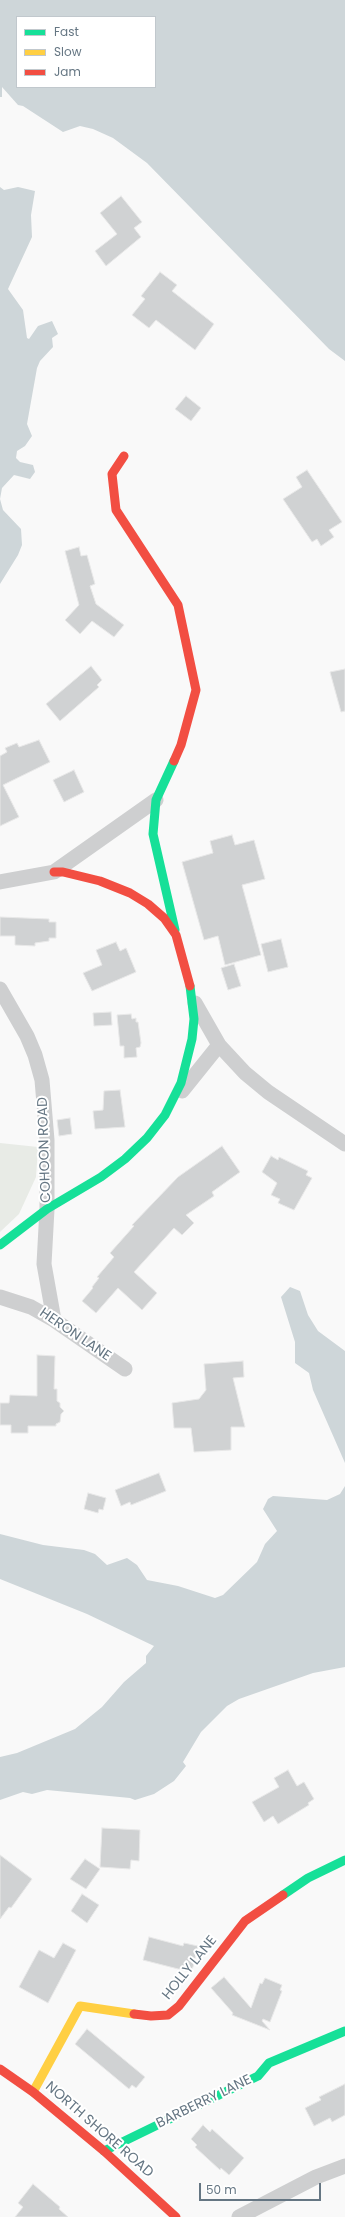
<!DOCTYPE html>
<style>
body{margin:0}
#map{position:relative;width:345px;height:2217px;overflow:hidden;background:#f9f9f9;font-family:Poppins,sans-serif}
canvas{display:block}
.legend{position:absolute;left:16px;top:16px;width:140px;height:72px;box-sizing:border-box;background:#fff;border:1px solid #c1c8cd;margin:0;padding:5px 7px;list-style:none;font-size:12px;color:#657683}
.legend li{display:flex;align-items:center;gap:8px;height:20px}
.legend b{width:20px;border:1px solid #c1c8cd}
.scale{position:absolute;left:199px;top:2183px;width:122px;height:18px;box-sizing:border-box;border:2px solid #657683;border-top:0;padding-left:5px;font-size:12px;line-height:14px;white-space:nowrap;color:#657683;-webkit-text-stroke:3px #fff;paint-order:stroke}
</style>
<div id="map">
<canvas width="345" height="2217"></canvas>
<ul class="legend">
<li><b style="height:5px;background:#16e098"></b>Fast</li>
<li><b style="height:5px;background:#ffcf43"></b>Slow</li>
<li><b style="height:5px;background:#f24e42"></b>Jam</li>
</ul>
<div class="scale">50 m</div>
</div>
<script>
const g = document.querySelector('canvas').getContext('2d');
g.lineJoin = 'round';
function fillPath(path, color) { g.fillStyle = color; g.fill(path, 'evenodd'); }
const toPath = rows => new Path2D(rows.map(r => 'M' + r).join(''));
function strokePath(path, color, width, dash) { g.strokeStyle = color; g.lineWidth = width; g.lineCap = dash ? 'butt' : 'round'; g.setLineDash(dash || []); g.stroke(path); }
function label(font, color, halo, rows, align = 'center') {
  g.font = font + ' Poppins,sans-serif'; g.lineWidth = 4; g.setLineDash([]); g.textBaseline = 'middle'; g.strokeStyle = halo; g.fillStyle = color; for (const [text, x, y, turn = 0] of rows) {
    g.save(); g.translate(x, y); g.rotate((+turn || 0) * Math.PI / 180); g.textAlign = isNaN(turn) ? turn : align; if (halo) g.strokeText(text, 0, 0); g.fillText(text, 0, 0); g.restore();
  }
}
fillPath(toPath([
 [0,1143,38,1147,36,1177,19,1214,0,1232]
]), '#e8ebe6');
fillPath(toPath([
 [0,0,345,0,345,361,329,349,147,163,113,138,93,129,80,126,63,132,23,106,18,105,2,87,2,97,0,97],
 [17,17,155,17,155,87,17,87],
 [0,187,4,190,18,187,35,191,31,215,32,237,8,289,23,310,27,338,29,339,38,326,52,321,58,334,52,338,53,347,40,361,37,368,27,424,32,436,25,446,17,451,16,458,20,462,33,465,35,472,30,479,14,475,2,488,0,499,3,510,21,529,22,545,18,555,0,584],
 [290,1287,300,1291,308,1315,318,1331,345,1351,345,1463,313,1390,309,1373,295,1363,295,1342,281,1297],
 [345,1486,345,1667,313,1673,239,1699,227,1706,201,1732,183,1762,186,1766,174,1781,154,1794,135,1800,130,1798,47,1790,32,1794,23,1792,0,1800,0,1757,17,1753,75,1729,102,1707,124,1682,146,1663,146,1656,154,1646,87,1614,0,1579,0,1534,43,1545,84,1550,95,1554,107,1565,127,1558,137,1565,147,1580,178,1586,215,1598,223,1595,257,1562,265,1544,277,1531,263,1509,268,1499,273,1496,327,1500,340,1494]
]), '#ced6d9');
const building = toPath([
 [121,196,142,222,134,228,141,237,106,266,95,251,117,234,100,213,121,196],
 [160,272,177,285,172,291,214,324,195,350,156,320,149,328,132,315,145,299,141,296,160,272],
 [186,396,201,408,191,421,175,409,186,396],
 [307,470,342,522,329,530,334,537,321,546,317,539,312,542,283,499,302,487,296,477,307,470],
 [79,547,81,556,87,555,95,584,90,586,96,604,124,625,114,637,92,621,80,634,65,620,79,605,65,551,79,547],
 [91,666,102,680,97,685,99,687,60,721,46,704,91,666],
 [345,669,345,711,341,712,330,672,345,669],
 [39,740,50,762,3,785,19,817,0,826,0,756,7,752,5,748,17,743,19,747,39,740],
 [74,770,84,792,64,802,53,780,74,770],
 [232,835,235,845,254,840,265,879,242,885,261,955,225,965,218,936,204,940,182,862,213,853,210,841,232,835],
 [0,917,49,919,49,922,56,922,56,938,49,938,49,941,35,943,35,946,15,945,15,936,0,936,0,917],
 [281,939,288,967,268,972,261,944,281,939],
 [116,942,120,951,126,948,136,972,92,991,83,973,102,965,96,950,116,942],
 [234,964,241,986,228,990,221,968,234,964],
 [111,1012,112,1025,94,1026,93,1013,111,1012],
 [131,1014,132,1019,136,1018,136,1022,138,1022,141,1043,140,1047,136,1048,137,1057,124,1058,124,1046,120,1046,117,1015,131,1014],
 [120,1090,125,1127,95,1129,93,1111,103,1110,104,1091,120,1090],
 [70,1118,72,1134,59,1136,57,1120,70,1118],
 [222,1146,240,1172,212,1192,214,1196,186,1215,194,1223,182,1235,174,1228,134,1272,157,1293,142,1310,118,1288,96,1313,82,1301,93,1288,92,1287,99,1278,97,1277,114,1257,110,1253,134,1226,132,1225,178,1177,222,1146],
 [271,1156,278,1160,279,1157,308,1171,306,1175,312,1178,294,1210,278,1203,280,1199,271,1195,277,1183,262,1172,271,1156],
 [37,1355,55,1356,54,1389,57,1389,57,1401,60,1403,60,1407,64,1411,61,1414,60,1422,56,1424,56,1426,28,1426,28,1433,11,1433,11,1425,0,1425,0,1403,9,1403,10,1395,37,1396,37,1355],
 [243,1361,244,1377,233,1378,245,1427,231,1427,231,1450,194,1452,191,1428,174,1428,172,1403,199,1399,206,1390,204,1364,243,1361],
 [159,1473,166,1491,131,1505,130,1502,121,1506,115,1490,159,1473],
 [88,1493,106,1498,103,1510,99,1509,98,1513,84,1509,88,1493],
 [288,1770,297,1786,304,1782,314,1799,308,1803,309,1805,278,1824,273,1816,264,1822,252,1802,279,1787,274,1778,288,1770],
 [102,1828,140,1830,139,1861,131,1860,130,1869,100,1867,102,1828],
 [0,1855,32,1879,11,1908,9,1907,0,1919,0,1855],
 [85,1859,100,1869,86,1889,70,1879,85,1859],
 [82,1894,99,1905,87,1923,71,1911,82,1894],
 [149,1937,183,1946,184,1943,198,1946,193,1967,190,1972,143,1960,149,1937],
 [63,1943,76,1950,48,2003,19,1987,39,1950,54,1958,63,1943],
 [224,1977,251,2008,260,1983,262,1984,265,1978,282,1985,280,1990,282,1991,270,2022,263,2019,262,2021,270,2030,232,2015,233,2013,211,1988,224,1977],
 [87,2029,145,2077,136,2088,132,2085,129,2089,75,2044,87,2029],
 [345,2084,345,2115,332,2122,330,2118,314,2126,305,2108,321,2100,319,2097,345,2084],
 [203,2125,210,2132,212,2129,244,2158,229,2175,221,2168,220,2170,195,2147,197,2145,191,2139,203,2125],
 [33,2184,60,2207,59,2209,68,2217,15,2217,23,2207,18,2203,33,2184]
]);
fillPath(building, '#d0d2d3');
strokePath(building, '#e8e8e8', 1);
strokePath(toPath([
 [0,882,54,872,156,800],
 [0,989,27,1036,35,1055,42,1080,47,1140,47,1209,44,1264,54,1320],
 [195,1003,219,1045,245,1073,268,1092,345,1144],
 [182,1091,219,1045],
 [0,1297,31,1307,54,1320,125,1369],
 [239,2217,316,2177,345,2166]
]), '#cecfd0', 15);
strokePath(toPath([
 [174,761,156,800,153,834,175,930],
 [0,1245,47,1209,101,1177,125,1159,147,1138,165,1115,181,1083,192,1039,194,1019,190,986],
 [283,1895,308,1878,345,1860],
 [104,2151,258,2076,269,2063,345,2031]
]), '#16e098', 9);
strokePath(toPath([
 [33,2092,80,2006,134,2014]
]), '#ffcf43', 9);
strokePath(toPath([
 [124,456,112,474,116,510,178,605,196,690,181,745,174,761],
 [54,872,63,872,100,881,130,893,148,904,164,918,176,935,190,986],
 [134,2014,151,2016,168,2015,179,2006,245,1921,283,1895],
 [0,2069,33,2092,104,2151,176,2217]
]), '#f24e42', 9);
label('14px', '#657683', '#fff', [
 ["COHOON ROAD",45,1150,-92],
 ["HERON LANE",75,1335,34],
 ["HOLLY LANE",190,1968,-51],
 ["BARBERRY LANE",204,2102,-26],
 ["NORTH SHORE ROAD",99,2130,41]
]);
</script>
